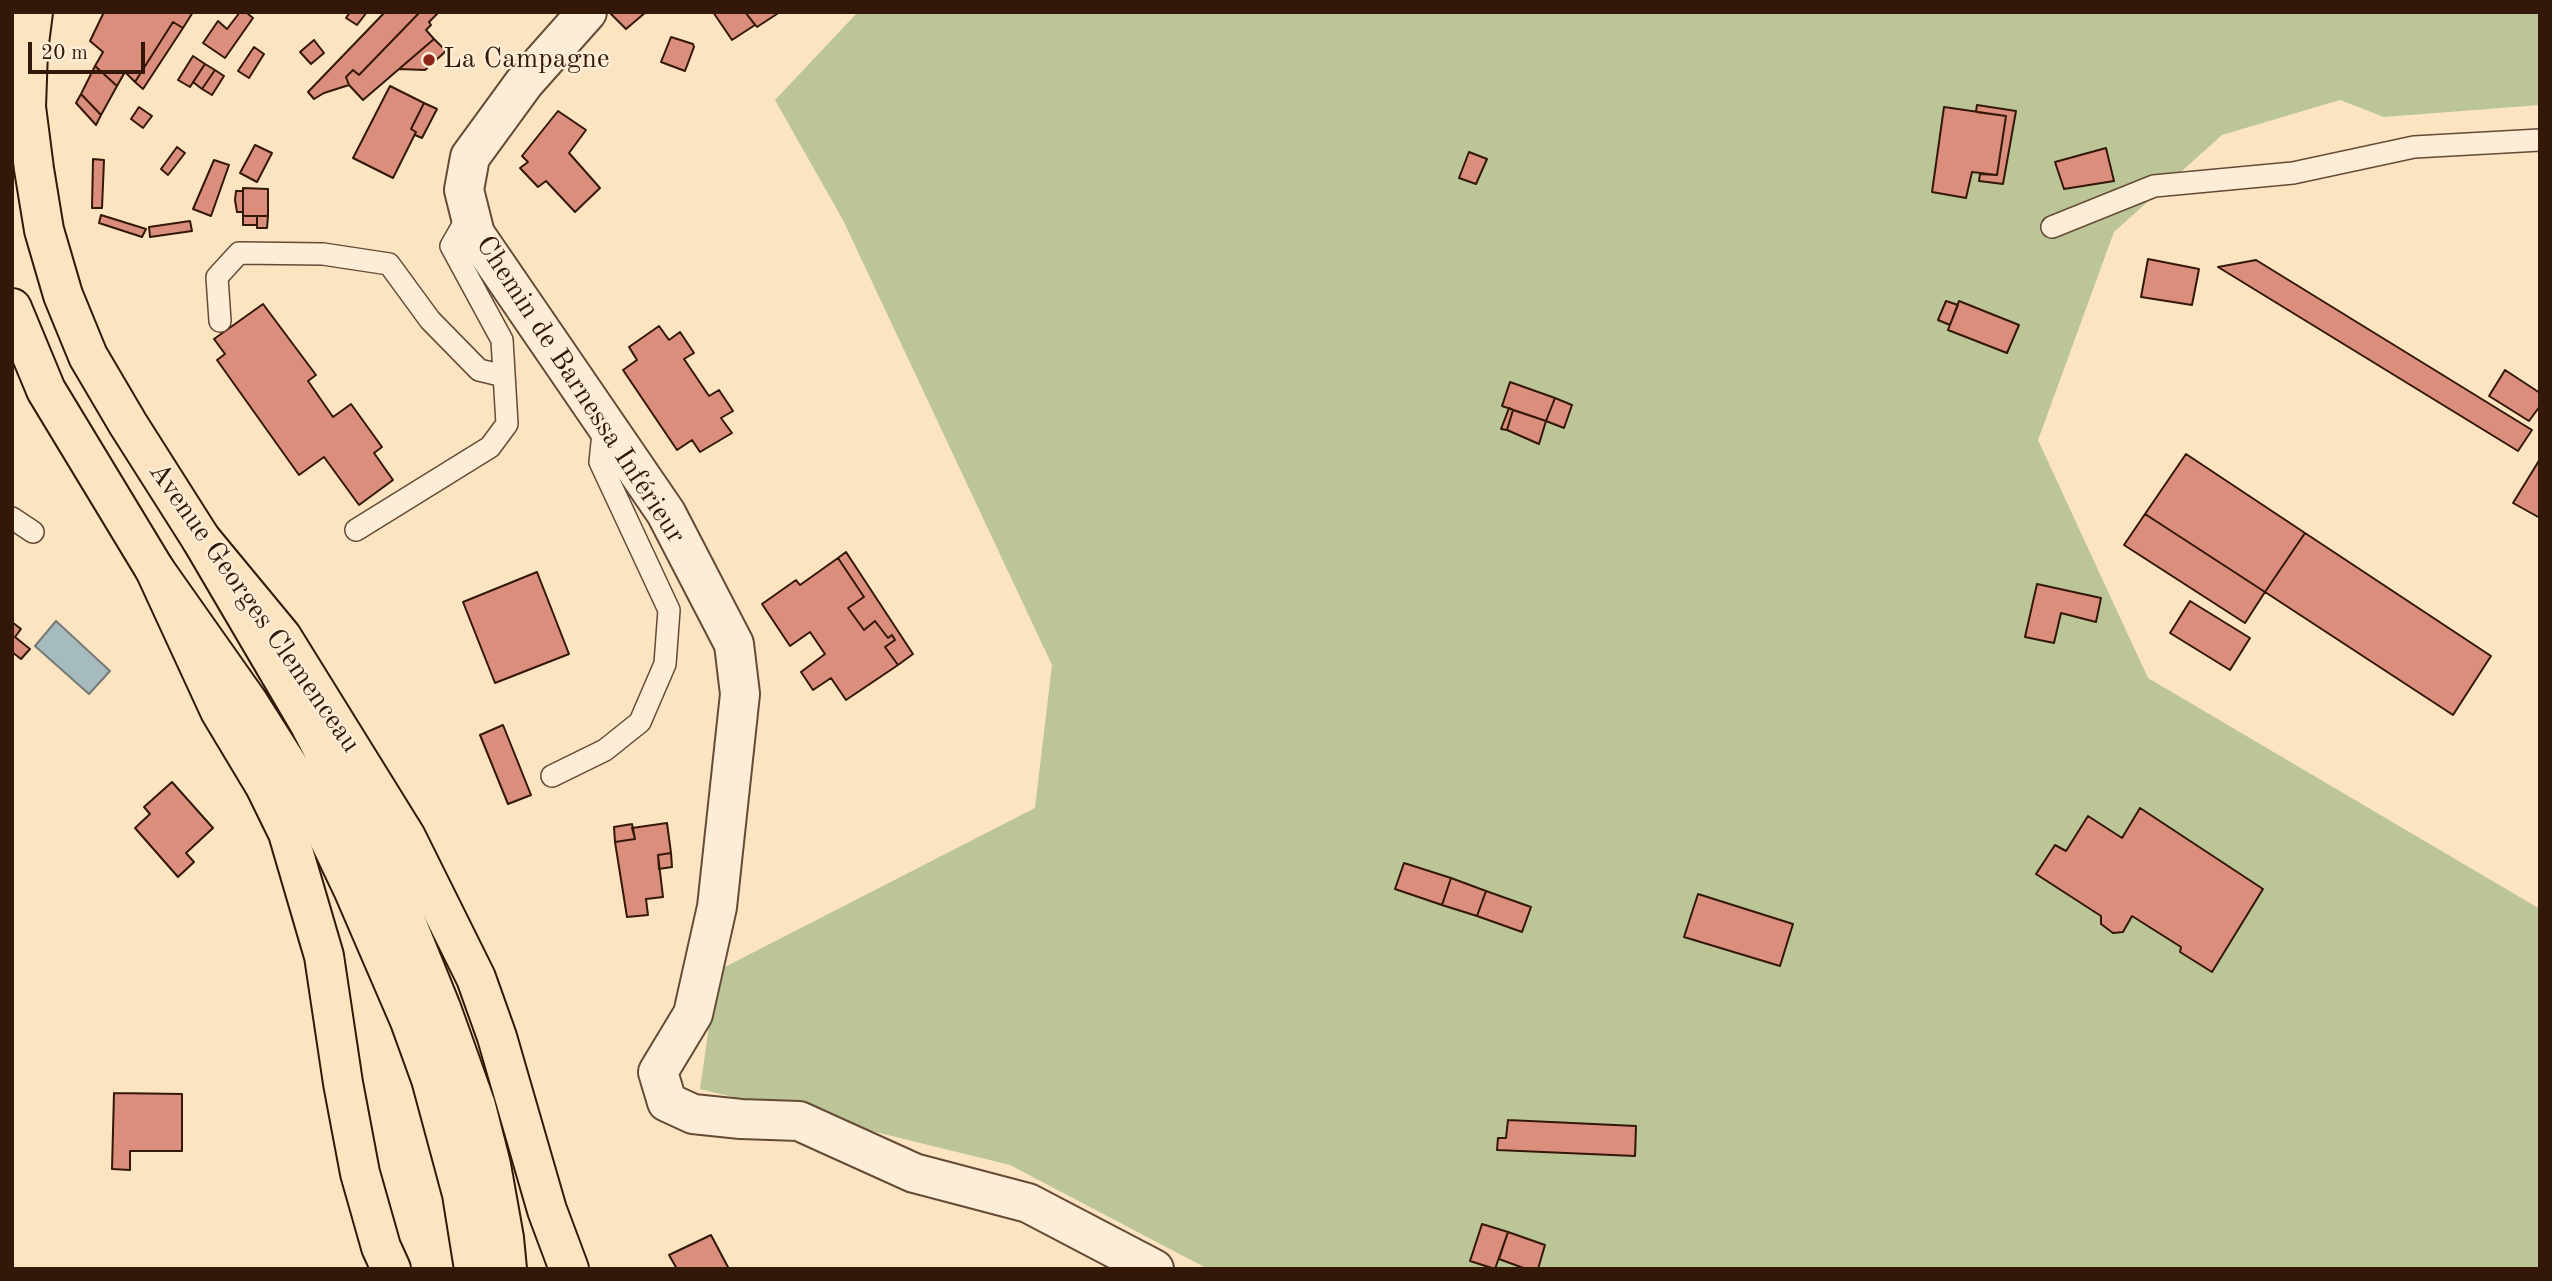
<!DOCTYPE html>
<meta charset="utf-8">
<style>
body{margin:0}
#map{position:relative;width:2552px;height:1281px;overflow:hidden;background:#fce4c1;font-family:"Old Standard TT",serif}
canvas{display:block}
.frame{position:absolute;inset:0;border:14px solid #331707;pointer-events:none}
.scale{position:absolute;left:28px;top:42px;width:117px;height:32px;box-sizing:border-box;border:4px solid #331707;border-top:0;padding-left:9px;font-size:21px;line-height:24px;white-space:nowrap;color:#331707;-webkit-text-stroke:5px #fdedd7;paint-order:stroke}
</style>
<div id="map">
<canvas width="2552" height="1281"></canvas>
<div class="frame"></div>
<div class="scale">20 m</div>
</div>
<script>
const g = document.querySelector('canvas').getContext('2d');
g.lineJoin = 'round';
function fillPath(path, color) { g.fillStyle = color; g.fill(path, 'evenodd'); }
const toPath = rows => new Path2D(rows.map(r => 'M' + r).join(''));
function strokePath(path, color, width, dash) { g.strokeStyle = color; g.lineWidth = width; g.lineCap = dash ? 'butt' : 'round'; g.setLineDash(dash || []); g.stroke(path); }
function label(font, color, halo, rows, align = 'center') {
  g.font = font + ' "Old Standard TT",serif'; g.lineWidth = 5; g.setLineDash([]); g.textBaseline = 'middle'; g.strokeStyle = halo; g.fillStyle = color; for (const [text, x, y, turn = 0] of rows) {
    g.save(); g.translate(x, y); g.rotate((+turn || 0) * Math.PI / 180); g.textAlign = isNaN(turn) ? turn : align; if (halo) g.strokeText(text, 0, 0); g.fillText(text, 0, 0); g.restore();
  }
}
fillPath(toPath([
 [858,12,2540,12,2540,105,2384,117,2340,100,2222,135,2114,232,2038,440,2148,678,2540,909,2540,1269,1208,1269,1010,1165,700,1089,717,971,1035,808,1052,665,843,220,775,100]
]), '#bbc596');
const water = toPath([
 [56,621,110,671,89,694,35,646,56,621]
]);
fillPath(water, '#a5bbbe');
strokePath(water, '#777975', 2);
const building = toPath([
 [104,12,193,12,183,28,173,22,135,82,125,72,117,86,95,66,103,52,90,41,104,12],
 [240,12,247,13,253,18,225,58,203,43,218,21,227,29,240,12],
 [350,12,367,12,357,25,346,18,350,12],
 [385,12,420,12,359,75,353,70,346,77,349,85,324,93,314,99,308,92,385,12],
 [420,12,439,12,429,22,431,25,426,30,434,39,363,100,349,85,346,77,353,70,359,75,420,12],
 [609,12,646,12,626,29,609,12],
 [713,12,745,12,755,25,732,40,713,12],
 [745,12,780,12,757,27,745,12],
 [173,22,183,28,143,89,135,82,173,22],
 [671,37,693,44,694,47,685,71,661,62,671,37],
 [434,39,446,51,425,70,399,69,434,39],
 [314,40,324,53,311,64,300,52,314,40],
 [254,47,264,54,249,78,238,71,254,47],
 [193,56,205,64,190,87,178,80,193,56],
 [205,64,215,70,202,89,193,82,205,64],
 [95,66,117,86,101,115,81,94,95,66],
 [215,70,224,76,212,95,202,89,215,70],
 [390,86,424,103,411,129,416,132,393,178,353,158,390,86],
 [81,94,101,115,96,125,76,103,81,94],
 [424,103,437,109,422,138,415,135,416,132,411,129,424,103],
 [1977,105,2016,111,2003,184,1979,181,1980,174,1997,175,2006,116,1976,112,1977,105],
 [139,107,152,116,143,128,131,119,139,107],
 [1944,107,2006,116,1997,175,1972,172,1966,198,1932,192,1944,107],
 [558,111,586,130,569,153,600,188,575,212,546,181,538,187,520,168,528,162,522,156,558,111],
 [255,145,272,153,257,182,240,173,255,145],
 [177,147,185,153,168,175,161,169,177,147],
 [2106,148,2114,181,2064,189,2055,162,2106,148],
 [1469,152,1487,159,1476,184,1459,178,1469,152],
 [93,159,104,160,102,208,92,208,93,159],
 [214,160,229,165,211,216,193,209,214,160],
 [243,188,268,189,268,216,243,216,243,188],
 [236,191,243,191,243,212,237,212,235,200,236,191],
 [101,215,146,229,142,237,99,223,101,215],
 [243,216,257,216,257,225,243,225,243,216],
 [257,216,268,216,267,228,257,228,257,216],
 [190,221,192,231,150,237,149,227,190,221],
 [2148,259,2199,269,2192,305,2141,297,2148,259],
 [2256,260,2532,430,2518,451,2218,267,2256,260],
 [1946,301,1958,305,1950,325,1938,320,1946,301],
 [1959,301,2019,325,2007,353,1948,330,1959,301],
 [263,304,316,375,308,381,333,417,351,404,382,447,374,453,393,480,359,505,324,457,299,475,217,360,225,354,214,339,263,304],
 [659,326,669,340,680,332,694,353,684,359,709,396,719,390,733,411,721,418,732,433,700,452,692,440,677,450,623,370,637,360,629,347,659,326],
 [2505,370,2540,393,2540,406,2529,421,2489,396,2505,370],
 [1510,382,1555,398,1546,421,1502,406,1510,382],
 [1555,398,1572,405,1564,428,1546,421,1555,398],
 [1509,408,1513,410,1507,430,1501,429,1509,408],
 [1513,410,1546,421,1539,444,1507,430,1513,410],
 [2186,454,2305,533,2265,592,2145,514,2186,454],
 [2540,459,2540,518,2513,503,2540,459],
 [2145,514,2265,592,2245,623,2124,545,2145,514],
 [2305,533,2491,656,2453,715,2265,592,2305,533],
 [846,552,913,654,898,665,885,647,895,640,892,635,888,638,875,621,864,630,848,608,864,597,838,558,846,552],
 [838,558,864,597,848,608,864,630,875,621,888,638,892,635,895,640,885,647,898,665,846,700,831,678,813,690,801,672,825,654,810,632,790,646,762,604,796,580,800,585,838,558],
 [537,572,569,654,495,683,463,602,537,572],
 [2037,584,2101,598,2096,622,2061,613,2054,643,2025,637,2037,584],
 [2190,601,2250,638,2230,670,2170,633,2190,601],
 [12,622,21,629,15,637,30,649,21,659,12,652,12,622],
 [503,725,531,795,508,804,480,735,503,725],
 [172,782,213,828,186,853,194,862,178,877,135,828,150,814,144,807,172,782],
 [2140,808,2263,889,2212,972,2180,952,2181,947,2132,916,2123,932,2113,933,2101,924,2101,916,2036,874,2055,845,2066,851,2088,816,2122,838,2140,808],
 [667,823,671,853,658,855,663,897,646,899,648,915,627,917,615,842,635,839,632,828,667,823],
 [632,824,635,839,615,842,614,827,632,824],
 [671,853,672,867,659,869,658,855,671,853],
 [1404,863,1451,878,1442,905,1395,889,1404,863],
 [1451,878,1486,891,1477,916,1442,905,1451,878],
 [1486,891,1531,907,1522,932,1477,916,1486,891],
 [1698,894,1793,924,1780,966,1684,937,1698,894],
 [114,1093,182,1094,182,1151,130,1151,130,1170,112,1169,114,1093],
 [1508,1120,1636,1126,1635,1156,1497,1150,1498,1138,1506,1138,1508,1120],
 [1482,1224,1508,1232,1495,1269,1470,1261,1482,1224],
 [1508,1232,1545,1245,1538,1269,1526,1269,1499,1259,1508,1232],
 [711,1235,729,1269,677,1269,669,1255,711,1235]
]);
fillPath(building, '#dc8e7d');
strokePath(building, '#331707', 2);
const service = toPath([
 [2052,227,2154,186,2293,173,2414,147,2540,140],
 [220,321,217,277,239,253,323,254,389,264,430,320,479,370,504,376],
 [12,518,33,532],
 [356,530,490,447,507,424,502,340,451,246,470,213],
 [552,776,605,750,640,722,665,664,669,610,600,462,604,424]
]);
const minor = toPath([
 [587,12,524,83,470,157,464,190,475,234,666,513,734,644,740,694,717,907,693,1014,658,1072,667,1102,693,1114,741,1119,799,1121,914,1173,1028,1203,1154,1269]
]);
const primary = toPath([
 [33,12,28,51,26,107,34,169,44,230,63,295,88,356,128,424,201,539,282,637,406,837,476,978,497,1037,547,1210,569,1269],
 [12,308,46,390,155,570,220,711,265,786,288,833,324,956,343,1083,360,1173,381,1247,391,1269]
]);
const motorway = toPath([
 [201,539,309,723,363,826,403,914,441,1008,476,1106,491,1165,504,1238,507,1269],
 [155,570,248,702,313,805,353,889,410,1021,431,1079,462,1194,474,1269]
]);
strokePath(service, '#654a36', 24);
strokePath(minor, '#654a36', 42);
strokePath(primary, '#331707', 42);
strokePath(motorway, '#331707', 42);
strokePath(service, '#fdedd7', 21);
strokePath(minor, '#fdedd7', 38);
strokePath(primary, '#fce4c1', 38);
strokePath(motorway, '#fce4c1', 38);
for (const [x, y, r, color] of [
 [429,60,7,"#8f2418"]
]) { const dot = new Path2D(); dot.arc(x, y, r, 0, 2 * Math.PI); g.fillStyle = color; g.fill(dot); strokePath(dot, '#fdedd7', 2.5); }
label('28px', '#331707', '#fdedd7', [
 ["La Campagne",443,60]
], 'left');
label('28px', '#331707', '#fdedd7', [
 ["Chemin de Barnessa Inférieur",580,390,57],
 ["Avenue Georges Clemenceau",254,608,55]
]);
</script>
